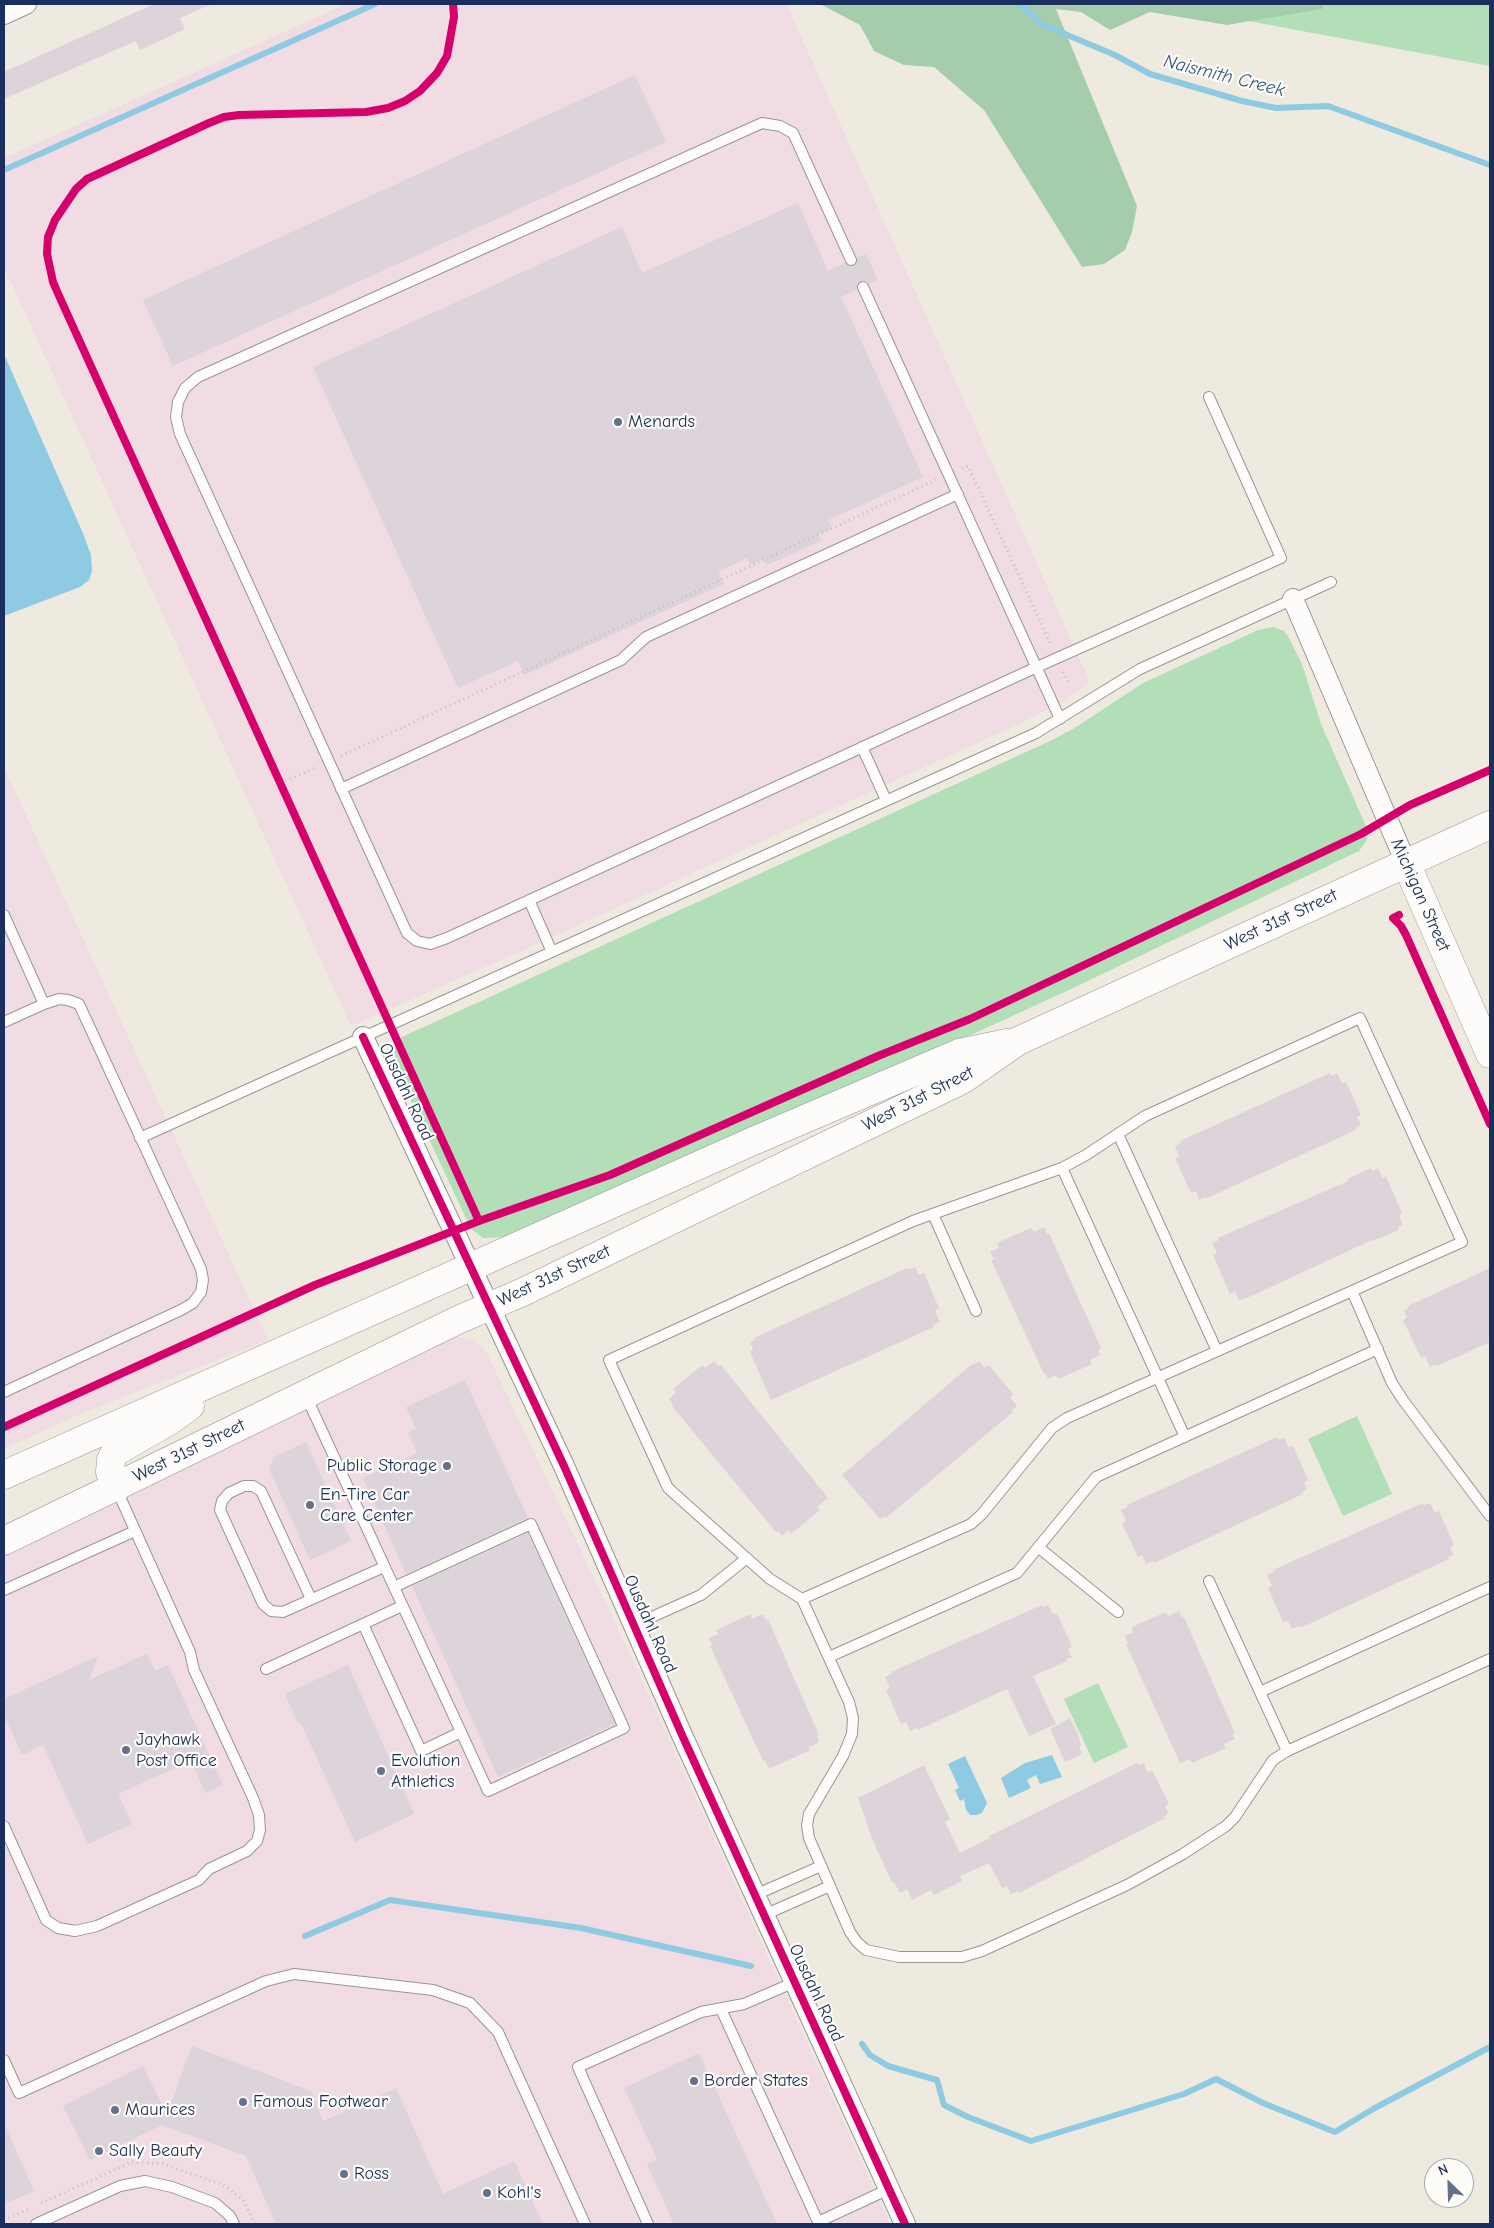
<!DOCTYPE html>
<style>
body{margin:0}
#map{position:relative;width:1494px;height:2228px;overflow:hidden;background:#efeadf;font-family:"Comic Neue",sans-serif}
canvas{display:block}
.frame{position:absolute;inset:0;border:5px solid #1b2f5e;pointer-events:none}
.north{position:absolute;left:1424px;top:2158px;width:50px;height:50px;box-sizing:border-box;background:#fdfcf7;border:1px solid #a3aaba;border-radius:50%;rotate:336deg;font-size:14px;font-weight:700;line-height:20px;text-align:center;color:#1b2f5e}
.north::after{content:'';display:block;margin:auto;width:18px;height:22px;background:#65708b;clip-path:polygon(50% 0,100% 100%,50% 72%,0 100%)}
</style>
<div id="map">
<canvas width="1494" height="2228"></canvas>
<div class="frame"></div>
<div class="north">N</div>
</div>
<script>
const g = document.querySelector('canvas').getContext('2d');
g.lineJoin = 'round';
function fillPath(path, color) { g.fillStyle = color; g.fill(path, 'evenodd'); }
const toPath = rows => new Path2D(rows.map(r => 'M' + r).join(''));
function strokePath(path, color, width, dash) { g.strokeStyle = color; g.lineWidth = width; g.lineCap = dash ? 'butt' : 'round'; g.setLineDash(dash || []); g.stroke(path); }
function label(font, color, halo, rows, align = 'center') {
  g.font = font + ' "Comic Neue",sans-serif'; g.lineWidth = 4.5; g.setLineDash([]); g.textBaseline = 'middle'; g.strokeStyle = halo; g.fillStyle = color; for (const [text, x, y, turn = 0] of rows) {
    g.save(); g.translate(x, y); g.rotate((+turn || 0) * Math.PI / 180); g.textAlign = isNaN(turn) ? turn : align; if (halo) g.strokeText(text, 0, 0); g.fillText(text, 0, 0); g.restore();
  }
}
fillPath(toPath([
 [346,4,794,4,788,7,1090,682,1063,701,1021,723,515,954,351,1026,4,267,4,158],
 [4,767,268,1340,80,1414,4,1449],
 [452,1337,469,1339,483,1347,487,1353,628,1650,890,2224,4,2224,4,1554]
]), '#f0dce2');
fillPath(toPath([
 [1157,4,1490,4,1490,66],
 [1273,627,1284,631,1288,636,1302,664,1321,724,1366,826,1368,833,1367,840,1359,851,1071,989,973,1034,872,1075,507,1237,483,1238,471,1229,394,1064,394,1049,402,1037,1048,742,1073,729,1143,683,1258,630],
 [1357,1416,1392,1494,1343,1516,1308,1439],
 [1098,1683,1128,1747,1094,1763,1064,1699]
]), '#b2deb8');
fillPath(toPath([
 [820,4,1324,4,1322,9,1227,25,1150,12,1110,30,1081,12,1056,9,1137,206,1132,232,1125,250,1104,264,1082,267,984,110,934,67,904,65,874,51,860,25]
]), '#a5cdab');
fillPath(toPath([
 [4,354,82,531,91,555,92,571,89,580,80,587,4,616],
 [1052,1755,1062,1777,1040,1784,1036,1775,1027,1780,1031,1788,1009,1798,1001,1778,1025,1763],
 [965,1756,987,1803,982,1813,976,1815,970,1815,966,1810,964,1799,960,1801,955,1790,959,1788,948,1764]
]), '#8ecae1');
strokePath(toPath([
 [1020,4,1041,24,1115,55,1150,74,1242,101,1276,108,1328,106,1490,165],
 [4,170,375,4],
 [305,1936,390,1900,581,1928,751,1966],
 [862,2044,870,2055,888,2066,937,2080,944,2105,968,2117,1031,2141,1184,2094,1216,2079,1263,2103,1335,2132,1373,2109,1490,2047]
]), '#8ecae1', 6);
fillPath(toPath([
 [154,4,212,4,180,18,185,29,140,50,136,41,4,99,4,72],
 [635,75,666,142,173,366,143,300],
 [798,203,828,271,845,263,850,267,854,266,857,258,866,254,878,280,869,284,867,281,861,281,857,283,857,289,841,297,923,477,828,520,832,528,818,534,821,541,767,565,764,559,750,565,747,558,718,572,724,584,524,675,518,661,458,688,313,367,622,227,642,273],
 [1330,1073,1332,1076,1337,1073,1342,1083,1346,1082,1361,1115,1357,1117,1361,1125,1355,1128,1356,1130,1207,1198,1206,1197,1199,1200,1196,1191,1191,1193,1175,1158,1179,1157,1175,1146,1181,1143,1180,1141],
 [1371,1168,1372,1171,1378,1168,1382,1178,1386,1177,1402,1213,1399,1215,1403,1225,1398,1227,1399,1230,1373,1241,1372,1240,1247,1298,1239,1300,1235,1291,1230,1294,1213,1255,1217,1253,1212,1243,1219,1240,1218,1238,1348,1181,1347,1179],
 [1044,1227,1047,1234,1049,1233,1101,1348,1098,1350,1100,1355,1090,1360,1092,1364,1058,1379,1056,1375,1048,1379,1045,1373,1044,1374,991,1260,994,1259,990,1252,999,1248,997,1243,1031,1228,1034,1232],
 [915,1267,919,1275,924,1273,939,1308,935,1310,940,1322,933,1325,934,1327,771,1400,750,1352,753,1350,750,1342,755,1340,754,1338,907,1268,908,1270],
 [1490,1268,1490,1342,1437,1366,1436,1364,1430,1367,1425,1356,1421,1358,1403,1320,1407,1318,1404,1310,1409,1308,1408,1306],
 [714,1361,719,1366,721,1365,828,1498,817,1507,820,1510,791,1534,789,1530,782,1536,778,1531,776,1532,672,1406,673,1405,669,1399,676,1393,673,1389,702,1365,705,1368],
 [979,1361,985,1368,989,1365,1013,1394,1010,1397,1017,1406,1012,1410,1013,1412,886,1518,885,1516,880,1519,842,1475,972,1364,973,1365],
 [465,1380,528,1518,406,1574,363,1478,417,1453,408,1432,416,1429,406,1407],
 [1277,1437,1278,1440,1284,1437,1288,1447,1293,1446,1308,1480,1304,1482,1307,1489,1302,1492,1303,1494,1154,1563,1153,1561,1146,1564,1142,1555,1138,1557,1122,1523,1126,1521,1121,1510,1128,1507,1127,1505],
 [306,1442,351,1541,310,1560,269,1469,274,1457],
 [1423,1503,1424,1505,1430,1503,1435,1513,1439,1511,1454,1545,1450,1547,1454,1555,1448,1557,1449,1559,1300,1628,1299,1626,1292,1629,1288,1621,1283,1622,1268,1588,1272,1586,1267,1575,1274,1572,1273,1570],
 [528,1533,615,1724,498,1777,412,1586],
 [1042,1605,1043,1607,1048,1605,1053,1614,1057,1613,1072,1647,1068,1649,1072,1657,1066,1659,1067,1661,1033,1676,1056,1724,1029,1736,1007,1689,918,1730,917,1728,910,1731,906,1722,901,1724,886,1690,890,1688,885,1677,892,1674,891,1672],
 [1179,1611,1182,1618,1184,1617,1235,1733,1232,1734,1235,1739,1224,1744,1226,1748,1192,1763,1190,1759,1180,1763,1126,1644,1128,1643,1125,1636,1133,1632,1132,1627,1166,1612,1168,1616],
 [751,1614,752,1619,763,1614,766,1620,768,1619,819,1735,817,1736,819,1742,809,1747,810,1750,769,1769,765,1760,763,1761,710,1646,712,1645,709,1638,718,1634,716,1630],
 [147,1654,155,1671,168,1665,223,1785,206,1793,190,1761,118,1794,132,1824,88,1844,43,1745,22,1755,4,1715,4,1699,98,1656,89,1680],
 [348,1665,414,1814,355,1842,300,1721,298,1723,285,1694],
 [1070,1718,1078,1735,1081,1745,1079,1746,1082,1754,1065,1762,1050,1729],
 [1137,1763,1138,1765,1144,1763,1148,1773,1152,1770,1169,1804,1165,1806,1169,1814,1164,1816,1165,1818,1019,1893,1018,1891,1011,1894,1007,1886,1002,1888,989,1863,960,1876,962,1881,934,1895,931,1890,912,1900,907,1889,900,1893,894,1882,892,1882,873,1841,858,1798,924,1765,950,1819,945,1822,960,1853,990,1838,989,1836],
 [192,2046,311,2091,323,2121,396,2088,443,2194,514,2161,543,2224,276,2224,246,2156,162,2125,90,2160,63,2106,143,2066,167,2114],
 [699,2053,777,2224,674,2224,647,2164,657,2159,624,2088],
 [4,2123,34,2191,4,2204]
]), '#ddd3da');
const lane = toPath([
 [851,260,793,133,780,126,762,123,198,377,185,388,178,402,176,417,180,434,407,933,417,941,430,944,447,938,1037,667,1281,558,1209,397],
 [863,287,1060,719],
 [862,747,886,800],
 [341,789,621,660,646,637,958,494],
 [529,900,552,952],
 [4,915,44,1004],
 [4,1022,44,1004,59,999,68,1000,79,1004,201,1269,203,1280,201,1292,193,1303,181,1310,4,1392],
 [1118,1134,1217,1351],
 [140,1138,1036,733,1140,669,1331,582],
 [1062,1168,1185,1437],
 [933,1214,976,1311],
 [1352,1291,1392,1383,1403,1400,1490,1516],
 [306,1396,394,1587,461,1732,488,1791,624,1728,531,1524,394,1587],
 [1038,1547,1118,1612],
 [1209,1581,1287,1751],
 [4,1590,135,1531],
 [311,1599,261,1491,253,1486,244,1486,229,1493,222,1501,220,1510,263,1604,271,1611,283,1612,384,1567],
 [802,1599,971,1524,982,1514,1052,1428,1067,1418,1462,1242,1360,1018,1145,1116,1086,1155,1062,1168,913,1221,609,1360,668,1488,770,1579,802,1599,849,1702,853,1718,852,1734,843,1756,809,1814,807,1825,809,1838,850,1932,857,1942,866,1950,899,1957,962,1957,982,1951,1127,1885,1183,1854,1226,1826,1235,1817,1273,1760,1287,1751,1490,1659],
 [363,1624,421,1751,461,1732],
 [634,1625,701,1595,747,1558],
 [829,1657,1017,1573,1096,1477,1378,1349],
 [266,1669,402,1606],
 [1260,1692,1490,1587],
 [4,1826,46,1920,58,1928,75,1931,97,1926,199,1880,209,1869,247,1851,257,1841,260,1830,259,1815,253,1798,194,1670,190,1652,116,1488],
 [755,1895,821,1866],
 [764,1915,830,1886],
 [721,2009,819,2224],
 [4,2060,19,2093,266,1981,294,1974,433,1990,470,2003,498,2032,585,2224],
 [818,2222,889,2189],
 [36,2224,120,2186,145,2181,172,2187,215,2203,230,2216,234,2224],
 [648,2224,578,2067,701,2012,744,2004,795,1982]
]);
const street = toPath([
 [4,14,26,4],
 [1293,599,1406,863],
 [363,1037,564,1466,682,1735,905,2224]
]);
const secondary = toPath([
 [1406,863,1490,1054],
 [4,1475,751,1142,959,1053,1007,1043],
 [116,1488,110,1472,111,1460,115,1452,169,1421,190,1406],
 [4,1541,458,1320,523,1292,962,1080,1018,1041,1490,825]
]);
strokePath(lane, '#969699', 12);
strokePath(street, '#969699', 22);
strokePath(secondary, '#969699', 29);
strokePath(toPath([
 [962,468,968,466,1051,645],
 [1063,672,1068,682],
 [341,756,936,480],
 [281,783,317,767],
 [41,2203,132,2162,163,2164,225,2186,243,2200,255,2224],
 [4,2220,31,2208]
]), '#c0c1c4', 3, [1, 4]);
strokePath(lane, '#fdfcfa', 10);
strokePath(street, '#fdfcfa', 20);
strokePath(secondary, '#fdfcfa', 28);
strokePath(toPath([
 [453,4,454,17,447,56,437,73,420,91,405,101,388,108,366,112,239,115,224,117,209,123,87,179,76,189,55,220,48,237,47,254,53,282,60,298,479,1221],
 [1399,915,1393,918,1401,926,1406,935,1490,1124],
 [363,1037,564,1466,682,1735,905,2224],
 [4,1427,315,1285,479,1221,610,1175,878,1056,970,1019,1361,834,1410,805,1490,770]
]), '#d6006c', 8);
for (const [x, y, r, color] of [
 [618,422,5,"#65708b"],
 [447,1466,5,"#65708b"],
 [310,1505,5,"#65708b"],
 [126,1750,5,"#65708b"],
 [381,1771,5,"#65708b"],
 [694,2081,5,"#65708b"],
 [243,2102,5,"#65708b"],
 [115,2110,5,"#65708b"],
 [99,2151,5,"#65708b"],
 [344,2174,5,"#65708b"],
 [487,2193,5,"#65708b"]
]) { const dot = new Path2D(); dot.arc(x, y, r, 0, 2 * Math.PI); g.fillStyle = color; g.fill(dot); strokePath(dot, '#fdfcf7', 2); }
label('18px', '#1b2f5e', '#fdfcf7', [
 ["Menards",628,422],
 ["Public Storage",437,1466,"right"],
 ["En-Tire Car",320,1495],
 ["Care Center",320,1516],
 ["Jayhawk",136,1740],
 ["Post Office",136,1761],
 ["Evolution",391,1761],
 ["Athletics",391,1782],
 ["Border States",704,2081],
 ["Famous Footwear",253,2102],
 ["Maurices",125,2110],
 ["Sally Beauty",109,2151],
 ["Ross",354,2174],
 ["Kohl's",497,2193]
], 'left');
label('18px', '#1b2f5e', '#fdfcf7', [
 ["Michigan Street",1420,895,66],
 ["West 31st Street",1281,920,-25],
 ["Ousdahl Road",406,1092,65],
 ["West 31st Street",918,1099,-27],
 ["West 31st Street",554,1276,-25],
 ["West 31st Street",189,1451,-26],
 ["Ousdahl Road",650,1624,66],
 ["Ousdahl Road",816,1993,65]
]);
label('italic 19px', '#315a86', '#fdfcf7', [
 ["Naismith Creek",1224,76,14]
]);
</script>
